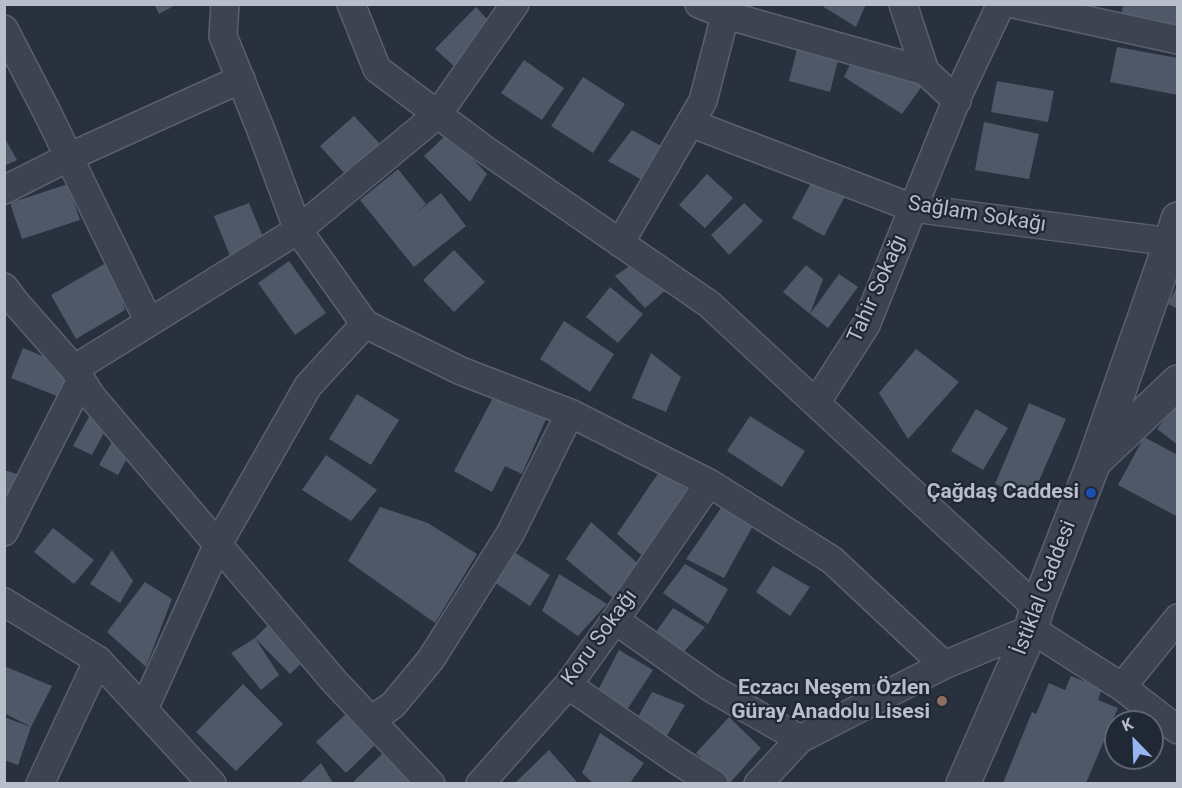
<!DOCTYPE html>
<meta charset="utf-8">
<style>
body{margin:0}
#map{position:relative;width:1182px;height:788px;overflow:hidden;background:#29313f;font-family:Roboto,sans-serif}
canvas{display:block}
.frame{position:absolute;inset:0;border:6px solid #b9bfca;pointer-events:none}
.north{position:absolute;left:1104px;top:710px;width:60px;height:60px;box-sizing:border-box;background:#212835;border:2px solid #5e6471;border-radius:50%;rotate:337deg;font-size:16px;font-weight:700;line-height:24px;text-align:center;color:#b9bfca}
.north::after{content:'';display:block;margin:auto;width:21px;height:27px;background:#99b5ef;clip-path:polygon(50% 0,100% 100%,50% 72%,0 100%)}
</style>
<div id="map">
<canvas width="1182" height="788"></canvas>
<div class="frame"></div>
<div class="north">K</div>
</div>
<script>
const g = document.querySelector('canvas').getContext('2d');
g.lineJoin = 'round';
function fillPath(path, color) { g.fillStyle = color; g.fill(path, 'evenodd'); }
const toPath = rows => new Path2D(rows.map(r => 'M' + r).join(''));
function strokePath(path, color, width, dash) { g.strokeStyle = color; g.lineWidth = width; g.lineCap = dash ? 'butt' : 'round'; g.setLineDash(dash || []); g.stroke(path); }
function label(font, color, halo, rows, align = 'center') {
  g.font = font + ' Roboto,sans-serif'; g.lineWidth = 4.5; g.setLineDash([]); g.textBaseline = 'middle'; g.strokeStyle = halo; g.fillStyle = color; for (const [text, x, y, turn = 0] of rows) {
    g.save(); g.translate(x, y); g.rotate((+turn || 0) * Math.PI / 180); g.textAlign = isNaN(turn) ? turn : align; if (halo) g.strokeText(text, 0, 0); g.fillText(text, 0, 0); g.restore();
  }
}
fillPath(toPath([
 [154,4,177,4,159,14],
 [819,4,866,4,856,27],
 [1124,4,1178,4,1178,38,1119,20],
 [476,7,497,30,455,67,435,49],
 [1117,47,1178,58,1178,95,1110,82],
 [797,49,838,60,830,92,789,81],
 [856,51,930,75,902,114,844,77],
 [524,60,564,88,542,120,501,93],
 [583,77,625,104,593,153,551,126],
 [997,81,1054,91,1048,122,991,112],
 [354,116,381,145,345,174,320,146],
 [984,122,1039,134,1029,179,975,170],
 [632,130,663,147,642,180,608,161],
 [448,133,487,174,470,202,424,156],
 [4,137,17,160,4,166],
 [398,169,426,204,416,213,441,193,466,226,414,267,360,200],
 [707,174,733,198,705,228,679,205],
 [811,183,851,185,824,236,792,218],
 [68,184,80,220,22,239,10,203],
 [249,203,265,242,230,256,214,216],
 [744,203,763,221,729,255,711,235],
 [454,250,485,282,454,312,423,280],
 [111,260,125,310,76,339,51,295],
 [289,261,326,313,295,335,258,283],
 [634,263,666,290,645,308,615,276],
 [806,265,823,279,810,314,783,292],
 [839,274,858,287,828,328,810,314],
 [1178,284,1178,309,1168,304],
 [610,287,643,314,618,343,586,317],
 [564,321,614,354,590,392,540,359],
 [23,348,74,369,62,398,11,378],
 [916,349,959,382,908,439,879,393],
 [651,353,681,377,666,412,632,398],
 [357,394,399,420,371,465,329,439],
 [494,396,546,419,522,474,505,466,492,492,454,471],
 [1029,403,1066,419,1031,499,995,484],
 [1178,403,1178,445,1157,429],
 [976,409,1008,428,983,470,951,451],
 [91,413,106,429,92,455,73,446],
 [750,416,805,451,782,487,727,451],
 [1144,437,1178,455,1178,517,1118,485],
 [114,438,129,455,118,475,99,465],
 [326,455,377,490,351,521,302,490],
 [4,470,17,474,5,505,4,505],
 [659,472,691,492,646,559,617,534],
 [725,502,754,524,724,578,686,559],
 [380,507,428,523,477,554,435,623,348,561],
 [591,522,643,568,614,599,566,559],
 [53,528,94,560,74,584,34,552],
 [112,550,133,581,120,603,90,584],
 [514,552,550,575,530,606,494,582],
 [685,564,728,589,708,624,663,593],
 [773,566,810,587,790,616,756,592],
 [559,574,607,604,578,636,542,611],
 [145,582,172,599,146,667,107,632],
 [673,608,705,627,682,654,653,636],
 [270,623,305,660,290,674,255,638],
 [255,638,279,675,261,690,231,653],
 [619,650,653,670,627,710,597,692],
 [4,666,52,686,31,727,4,713],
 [1071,676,1102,688,1098,700,1118,708,1086,783,1003,783,1032,712,1036,714,1049,683,1065,690],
 [243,684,283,724,236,771,196,732],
 [652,692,685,705,666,737,636,720],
 [347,713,376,744,346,773,316,742],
 [4,717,31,727,18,765,4,760],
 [729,717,761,748,729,784,696,753],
 [600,733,644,763,630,783,593,783,582,773],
 [549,750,578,783,515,783],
 [384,752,414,783,356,783,354,781],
 [321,763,333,783,300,783]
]), '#4f5868');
const minor = toPath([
 [351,4,377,69,484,149,709,304,1037,608],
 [515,4,438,114,298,230,365,324,461,371,570,413,709,483,832,560,944,665],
 [699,4,726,15,925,71,957,101],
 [903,4,925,71],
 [1014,4,1178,40],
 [4,29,47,112,149,322],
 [690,123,913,208,1171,242],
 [4,190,69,157,241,79],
 [620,243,703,101,728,4],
 [4,287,16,303,74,369,92,397,334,681,431,784],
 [74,369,298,230,261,130,223,36,225,4],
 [816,403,866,325,960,91,1001,4],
 [4,532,81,380],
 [4,602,98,660,40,784],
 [615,620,711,688,800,739],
 [98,660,212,784],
 [568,685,675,759,714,784],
 [1122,687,1178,618],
 [144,709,218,544,308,386,365,324],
 [371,720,393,705,431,659,510,534,570,413],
 [480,784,568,685,615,620,709,483],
 [758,784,800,739,944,665,1031,629,1122,687,1178,730]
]);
const tertiary = toPath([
 [1098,458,1178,382],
 [963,784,1031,629,1037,608,1094,462,1171,242,1178,219]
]);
strokePath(minor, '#5a616d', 30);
strokePath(tertiary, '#5a616d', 36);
strokePath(minor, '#3d4350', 27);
strokePath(tertiary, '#3d4350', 33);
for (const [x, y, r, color] of [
 [1091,493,6,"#1a4fb4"],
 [942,701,6,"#8d6e63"]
]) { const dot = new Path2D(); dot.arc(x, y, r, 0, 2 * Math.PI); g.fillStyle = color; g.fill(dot); strokePath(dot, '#212835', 2); }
label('21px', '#b9bfca', '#212835', [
 ["Sağlam Sokağı",977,215,9],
 ["Tahir Sokağı",878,289,-66],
 ["İstiklal Caddesi",1045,588,-69],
 ["Koru Sokağı",600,638,-54]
]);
label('bold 21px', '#b9bfca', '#212835', [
 ["Çağdaş Caddesi",1079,493],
 ["Eczacı Neşem Özlen",930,689],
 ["Güray Anadolu Lisesi",930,713]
], 'right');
</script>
